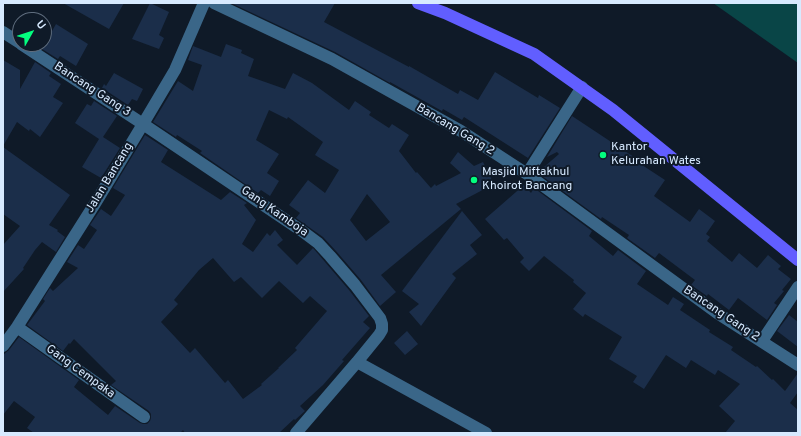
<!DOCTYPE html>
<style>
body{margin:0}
#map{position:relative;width:801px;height:436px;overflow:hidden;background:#0f1a28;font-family:Overpass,sans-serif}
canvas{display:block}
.frame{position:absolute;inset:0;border:4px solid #d7eaff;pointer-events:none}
.north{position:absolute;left:12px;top:12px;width:40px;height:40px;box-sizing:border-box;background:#0f1a28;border:1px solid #5f6d7e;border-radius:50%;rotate:51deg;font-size:11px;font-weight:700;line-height:16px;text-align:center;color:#d7eaff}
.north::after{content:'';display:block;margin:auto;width:14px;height:18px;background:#03ff7f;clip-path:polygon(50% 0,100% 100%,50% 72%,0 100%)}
</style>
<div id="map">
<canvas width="801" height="436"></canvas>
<div class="frame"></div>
<div class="north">U</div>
</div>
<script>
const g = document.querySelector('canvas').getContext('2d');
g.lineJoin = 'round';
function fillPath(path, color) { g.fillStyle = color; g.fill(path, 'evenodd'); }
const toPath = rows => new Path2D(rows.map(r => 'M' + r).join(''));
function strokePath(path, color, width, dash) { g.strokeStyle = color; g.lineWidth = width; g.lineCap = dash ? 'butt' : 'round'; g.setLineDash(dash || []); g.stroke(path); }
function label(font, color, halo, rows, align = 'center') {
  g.font = font + ' Overpass,sans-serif'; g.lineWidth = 4; g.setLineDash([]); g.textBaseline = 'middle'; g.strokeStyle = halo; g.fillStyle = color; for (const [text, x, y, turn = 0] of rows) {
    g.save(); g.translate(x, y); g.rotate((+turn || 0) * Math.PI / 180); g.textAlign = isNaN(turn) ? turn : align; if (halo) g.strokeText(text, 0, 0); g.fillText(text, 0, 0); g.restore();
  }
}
fillPath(toPath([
 [713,3,798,3,798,63]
]), '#094547');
fillPath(toPath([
 [63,3,124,3,109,29],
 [150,3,169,12,159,35,164,38,159,49,132,39],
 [231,3,335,3,324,22,409,67,409,66,458,94,460,90,478,100,495,72,538,98,539,95,560,108,528,158,464,117,462,120,443,109,442,111,390,82,390,83,335,52],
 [56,24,88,44,76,66,60,56,58,59,42,49],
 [226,44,242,50,241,53,254,59,248,76,285,89,293,73,312,83,349,110,355,101,371,112,369,115,389,128,392,124,409,135,399,151,416,173,417,172,431,188,435,184,436,186,461,173,450,163,458,152,474,166,483,162,494,184,456,204,461,209,381,275,396,292,380,306,361,280,336,251,323,237,296,218,300,213,289,205,308,180,325,193,339,170,315,155,323,142,288,117,287,119,269,110,256,140,279,154,267,173,279,181,270,196,261,190,258,193,200,153,202,151,177,135,176,137,153,122,178,81,193,91,202,65,188,60,193,46,221,57],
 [367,194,390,222,366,241,350,220],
 [3,60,20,70,20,89,35,62,51,73,49,76,61,84,53,97,63,103,40,137,30,129,29,131,17,122,3,146],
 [114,73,143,89,137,101,132,99,128,105,102,88,104,84,106,86],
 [94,101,117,116,103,137,120,148,101,178,82,167,99,139,75,123,87,104,91,106],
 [572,116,640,161,639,163,665,180,654,196,690,222,699,209,715,221,706,234,710,237,707,241,732,262,739,253,757,268,768,255,781,266,778,269,791,279,782,290,784,291,774,303,777,305,767,320,738,298,729,310,708,294,707,296,691,285,695,280,659,253,655,258,627,238,629,235,602,217,601,219,542,176,547,169,544,167,559,154,557,152,547,157],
 [145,135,168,150,161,162,221,200,230,192,247,203,244,205,256,220,242,244,253,252,267,233,270,236,275,230,283,240,277,245,297,265,313,248,349,290,369,316,363,322,370,328,342,360,344,361,323,385,300,406,305,411,295,420,294,419,279,433,185,433,183,430,180,433,34,433,27,428,35,417,14,401,3,415,3,355,9,350,19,337,79,380,74,387,108,415,115,406,140,423,143,424,147,424,150,421,151,418,151,414,149,411,111,385,116,381,74,339,70,344,69,343,63,351,27,325,45,301,43,299,50,288,53,291,78,268,67,262,78,245,84,249,97,230,90,225,101,209,111,216,125,195,113,188],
 [213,258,234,282,241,277,262,298,279,281,303,303,310,296,327,311,295,348,297,350,278,368,279,368,261,384,262,385,243,399,228,380,225,383,195,348,190,353,161,322,178,304,174,300,199,270],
 [3,147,70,195,49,225,58,230,57,231,65,237,56,252,42,242,35,250,23,268,24,269,3,292,3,245,20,226,3,214],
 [524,185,531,193,534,188,592,231,589,236,613,256,618,250,646,271,637,284,668,305,673,297,684,304,680,310,710,330,709,332,733,347,731,350,756,367,757,366,772,380,773,379,785,391,798,373,798,392,790,403,798,410,798,433,725,433,735,421,719,406,740,384,718,370,715,375,691,360,686,368,666,355,644,389,633,382,637,376,609,359,622,337,585,314,583,317,573,309,586,293,573,282,574,280,544,256,529,271,520,262,524,258,507,238,504,240,485,219],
 [462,211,482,235,470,245,477,254,452,274,456,278,421,326,409,312,419,304,402,291],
 [789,315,798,322,798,347,777,331],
 [407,331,418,344,405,355,394,343]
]), '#1b2e4a');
strokePath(toPath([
 [214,3,332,59,461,131,527,174,717,313,798,365],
 [3,32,20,43],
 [21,44,143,124,302,231,318,243,330,256,355,285,380,318,382,324,382,330,379,335,357,362,296,433],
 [527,174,582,87],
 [17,327,144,417],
 [762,341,798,287],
 [3,346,17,327,96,202,143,124,175,70,204,3],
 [357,362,486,433]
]), '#3a6688', 12);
strokePath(toPath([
 [418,3,445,13,534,54,613,110,798,260]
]), '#615eff', 12);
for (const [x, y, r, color] of [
 [603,155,4,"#03ff7f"],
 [474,180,4,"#03ff7f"]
]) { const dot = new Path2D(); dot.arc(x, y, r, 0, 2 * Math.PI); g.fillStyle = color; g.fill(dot); strokePath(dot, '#0f1a28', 1.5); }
label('12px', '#d7eaff', '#0f1a28', [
 ["Bancang Gang 3",92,90,33],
 ["Bancang Gang 2",455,130,31],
 ["Jalan Bancang",110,178,-59],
 ["Gang Kamboja",274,212,35],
 ["Bancang Gang 2",721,314,34],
 ["Gang Cempaka",80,372,36]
]);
label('12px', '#d7eaff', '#0f1a28', [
 ["Kantor",611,148],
 ["Kelurahan Wates",611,162],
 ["Masjid Miftakhul",482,173],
 ["Khoirot Bancang",482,187]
], 'left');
</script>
